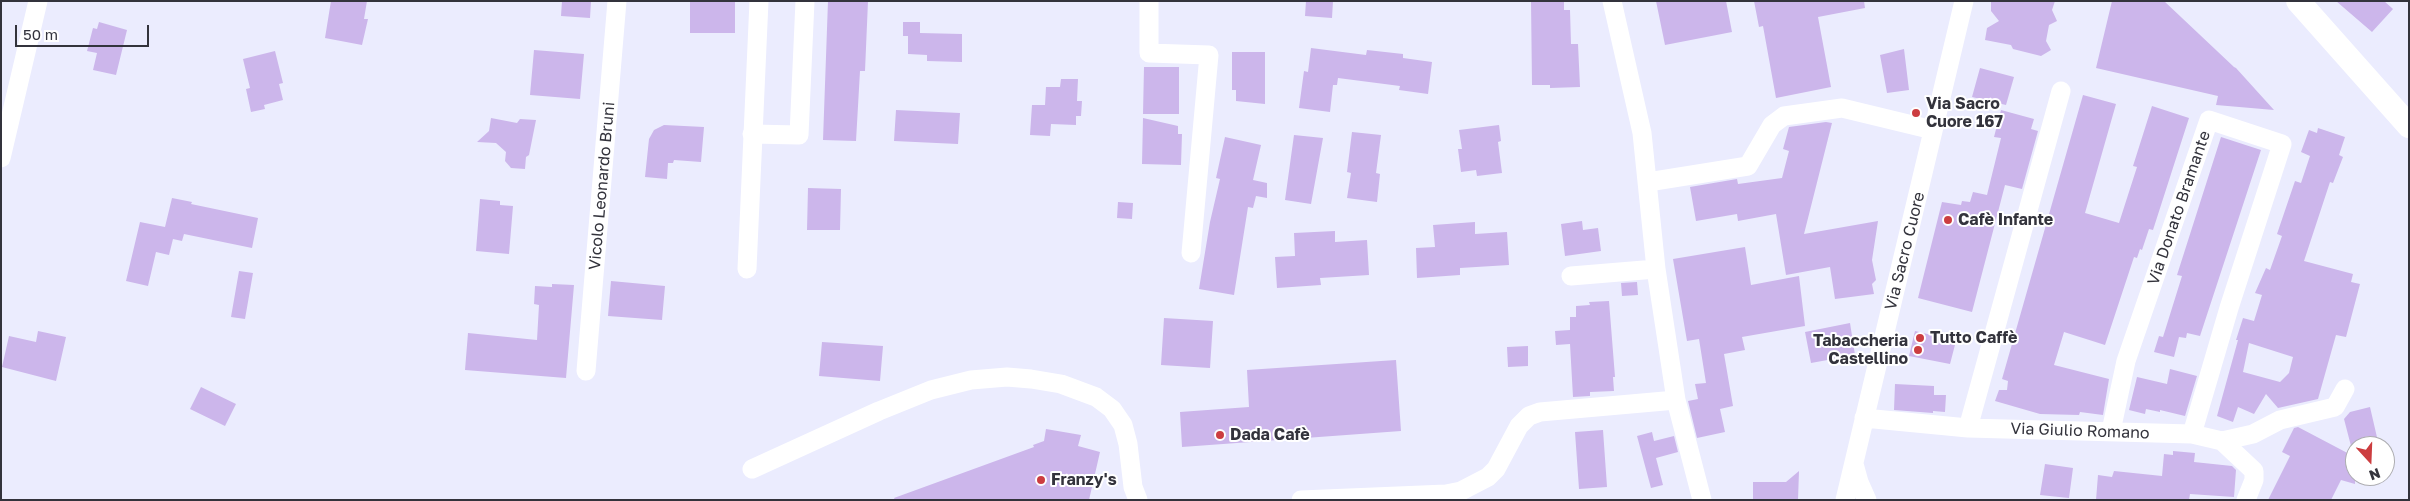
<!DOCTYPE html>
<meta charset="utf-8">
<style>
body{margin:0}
#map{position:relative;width:2410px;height:501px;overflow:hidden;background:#ebecfe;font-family:"Golos Text",sans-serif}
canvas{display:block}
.frame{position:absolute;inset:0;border:2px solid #33333c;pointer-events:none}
.north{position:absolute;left:2345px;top:436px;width:50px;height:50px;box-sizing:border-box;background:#fff;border:1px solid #adadb1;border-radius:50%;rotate:160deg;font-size:14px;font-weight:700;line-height:20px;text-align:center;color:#33333c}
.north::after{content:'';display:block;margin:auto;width:18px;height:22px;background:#cc3d40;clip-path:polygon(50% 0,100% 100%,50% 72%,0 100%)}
.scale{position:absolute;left:15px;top:25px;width:134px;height:22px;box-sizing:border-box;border:2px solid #33333c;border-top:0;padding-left:6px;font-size:15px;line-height:18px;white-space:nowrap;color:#33333c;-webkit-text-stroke:4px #fff;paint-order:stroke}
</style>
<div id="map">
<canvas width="2410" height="501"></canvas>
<div class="frame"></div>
<div class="north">N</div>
<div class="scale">50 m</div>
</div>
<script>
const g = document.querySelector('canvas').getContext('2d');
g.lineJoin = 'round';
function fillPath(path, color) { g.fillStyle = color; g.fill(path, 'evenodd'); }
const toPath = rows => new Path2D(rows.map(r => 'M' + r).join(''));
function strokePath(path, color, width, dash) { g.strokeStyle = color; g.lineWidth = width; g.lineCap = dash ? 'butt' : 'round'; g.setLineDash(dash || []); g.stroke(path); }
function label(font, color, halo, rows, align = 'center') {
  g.font = font + ' "Golos Text",sans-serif'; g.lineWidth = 4; g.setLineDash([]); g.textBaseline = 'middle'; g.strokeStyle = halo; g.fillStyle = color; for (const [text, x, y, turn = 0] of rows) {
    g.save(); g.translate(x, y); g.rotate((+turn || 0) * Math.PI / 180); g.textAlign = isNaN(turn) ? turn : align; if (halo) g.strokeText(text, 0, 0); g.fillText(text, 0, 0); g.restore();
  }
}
fillPath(toPath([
 [331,1,367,1,364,19,368,19,362,45,325,38],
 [562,1,591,1,590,18,561,16],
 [690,1,735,1,735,33,690,33],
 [828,1,868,1,865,71,860,71,856,141,823,140],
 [1306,1,1333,1,1332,18,1305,16],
 [1531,1,1564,1,1564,10,1570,10,1571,44,1578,44,1580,87,1550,88,1550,85,1532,85],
 [1656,1,1726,1,1732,32,1665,45],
 [1754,1,1864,1,1865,8,1818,17,1831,87,1776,98,1763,26,1759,27],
 [1991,1,2055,1,2052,10,2057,21,2049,25,2046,41,2051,50,2041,56,2013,49,2011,45,1985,40,1987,28,1999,21,1991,11],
 [2112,1,2164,1,2234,67,2236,68,2274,110,2216,105,2218,96,2096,68],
 [2336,1,2384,1,2393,9,2372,32],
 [99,22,127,30,116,75,93,70,97,53,87,51,93,28,97,29],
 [903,22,920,22,920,33,962,34,962,62,927,61,927,55,908,54,908,36,903,36],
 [1311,48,1366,55,1367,50,1403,54,1403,58,1432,62,1428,94,1399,90,1400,86,1338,78,1337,85,1333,85,1330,112,1299,108,1304,71,1308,72],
 [1904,49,1909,90,1887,93,1880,55],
 [534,50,584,54,580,99,530,95],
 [275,51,283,83,279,84,283,100,264,105,265,109,251,112,246,89,250,88,243,59],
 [1232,52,1265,52,1265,104,1236,101,1236,90,1232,90],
 [1144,67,1179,67,1179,114,1143,114],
 [1980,68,2014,77,2006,105,1972,97],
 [1061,79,1078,79,1077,101,1082,101,1081,116,1076,116,1076,125,1051,124,1050,136,1030,135,1032,105,1045,105,1046,87,1060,87],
 [2083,95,2116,104,2085,213,2119,223,2137,167,2133,166,2152,106,2189,118,2153,230,2149,229,2142,250,2140,249,2137,258,2134,257,2105,345,2064,332,2054,365,2109,379,2103,415,2080,412,2079,415,2040,414,1995,401,1999,390,2007,390,2008,381,2002,379],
 [896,110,960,113,958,144,894,141],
 [2001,110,2034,119,2031,129,2038,131,2022,189,2005,185,1972,312,1918,298,1942,202,1961,205,1962,201,1970,202,1973,192,1987,195,2001,138,1994,137],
 [491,118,517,123,520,119,536,120,529,155,526,157,525,169,511,168,505,161,506,152,496,143,477,142,489,131],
 [1143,118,1178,126,1178,134,1182,134,1181,165,1142,164],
 [1826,122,1832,123,1804,234,1878,221,1872,260,1876,280,1872,284,1874,294,1835,299,1830,267,1786,275,1776,214,1738,221,1737,214,1696,221,1690,187,1737,179,1738,184,1782,178,1789,151,1783,149,1789,127],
 [664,125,704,127,701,162,674,160,673,163,668,163,667,179,645,177,649,139,654,130],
 [1499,125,1501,141,1498,142,1502,173,1477,176,1476,170,1461,172,1458,149,1462,149,1459,130],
 [2318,128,2345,137,2339,155,2343,157,2333,183,2330,182,2304,261,2353,274,2351,282,2360,284,2346,337,2336,335,2318,399,2278,408,2266,394,2254,414,2238,407,2233,422,2217,416,2238,340,2236,340,2243,318,2254,321,2262,295,2255,293,2266,268,2270,270,2282,236,2277,234,2295,181,2301,183,2310,156,2301,152,2309,130,2317,133],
 [2249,343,2293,357,2289,373,2280,382,2243,372],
 [1352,132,1381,135,1376,173,1380,174,1377,202,1347,198,1351,173,1347,172],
 [1294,135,1323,138,1311,204,1285,200],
 [1225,137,1261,145,1253,180,1267,183,1267,198,1256,196,1253,208,1248,207,1234,295,1199,289,1210,222,1220,179,1216,178],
 [2221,137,2261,150,2200,336,2187,333,2186,338,2179,337,2174,357,2154,352,2159,336,2163,337,2182,276,2177,275],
 [808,188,841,189,840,230,807,230],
 [172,198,192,202,191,204,258,218,252,248,184,234,182,241,173,239,169,255,156,252,148,286,126,281,140,222,165,227],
 [480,199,500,201,500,205,513,206,509,254,476,251],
 [1118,202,1133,203,1132,219,1117,218],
 [1582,221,1583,230,1598,228,1601,251,1565,256,1561,224],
 [1475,222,1475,234,1507,232,1509,265,1460,268,1460,275,1417,278,1416,248,1435,247,1433,225],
 [1335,231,1335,242,1367,240,1369,275,1320,278,1321,285,1277,288,1275,257,1295,256,1294,233],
 [1745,247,1751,285,1799,276,1805,326,1742,337,1745,350,1724,354,1733,406,1720,409,1725,432,1697,438,1688,401,1698,399,1695,384,1706,383,1699,339,1687,341,1673,259],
 [239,271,253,273,245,319,231,317],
 [611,281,665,286,662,320,608,316],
 [1637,282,1638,295,1622,296,1621,283],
 [552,284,574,285,566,378,465,370,468,333,537,340,539,305,534,304,535,286,552,287],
 [1609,301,1615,377,1613,377,1614,391,1590,392,1590,396,1573,397,1570,344,1556,345,1555,331,1570,330,1570,317,1576,317,1576,306,1590,305,1589,302],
 [1164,318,1213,321,1210,368,1161,365],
 [1850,323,1855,355,1811,363,1805,332],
 [38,331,66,337,56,381,2,367,9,336,36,342],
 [1915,331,1956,341,1950,364,1909,356],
 [822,342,883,346,880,381,819,376],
 [1528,346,1528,366,1508,367,1507,347],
 [1396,360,1401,431,1182,447,1180,412,1249,407,1247,370],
 [2170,369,2197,376,2185,416,2160,410,2160,412,2146,409,2145,414,2129,410,2137,377,2167,384],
 [1895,384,1934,386,1934,395,1946,395,1945,412,1933,411,1933,413,1894,410],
 [201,387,236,404,225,426,190,409],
 [2370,407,2379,446,2351,446,2344,419,2350,412],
 [2298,427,2355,457,2355,484,2341,480,2331,500,2268,500,2290,456,2282,452,2294,428],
 [1046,429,1081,435,1078,446,1100,452,1089,500,895,500,894,498,1034,447,1033,445,1044,441],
 [1603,430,1607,487,1579,489,1575,432],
 [1652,432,1654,441,1674,436,1678,452,1656,458,1663,485,1651,488,1637,436],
 [2173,451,2195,453,2194,462,2232,466,2236,470,2234,497,2190,494,2189,500,2096,500,2098,475,2112,477,2114,471,2162,476,2164,454,2173,455],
 [2045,464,2073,468,2069,498,2040,495],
 [1799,471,1798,500,1753,500,1753,482,1786,482]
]), '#ccb6eb');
strokePath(toPath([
 [1149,1,1149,53,1209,55,1191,253],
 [1612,1,1642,133,1656,269,1676,400,1702,500],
 [752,134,799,135,805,1],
 [1,158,38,1],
 [1648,182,1748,166,1772,125,1784,116,1842,108,1933,130],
 [747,269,759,1],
 [1571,276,1656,269],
 [586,371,617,1],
 [1864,418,1968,428,2192,434,2222,441,2254,471,2254,480,2246,500],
 [1968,428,2061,91],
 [2111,431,2126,361,2209,120,2282,144,2229,308,2192,434],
 [2222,441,2253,434,2280,420,2335,407,2345,389],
 [1854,464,1859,482,1867,500],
 [752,469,879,411,931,390,971,380,1007,377,1031,379,1061,384,1096,397,1112,409,1123,425,1128,444,1133,487,1138,500],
 [1301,500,1446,494,1461,491,1488,477,1496,469,1519,426,1529,416,1540,412,1676,400],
 [1845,500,1964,1]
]), '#fff', 19);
strokePath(toPath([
 [2298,1,2409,126]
]), '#fff', 24);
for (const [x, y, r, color] of [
 [1916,113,5,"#cc3d40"],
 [1948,220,5,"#cc3d40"],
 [1920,338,5,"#cc3d40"],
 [1918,350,5,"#cc3d40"],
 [1220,435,5,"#cc3d40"],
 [1041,480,5,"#cc3d40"]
]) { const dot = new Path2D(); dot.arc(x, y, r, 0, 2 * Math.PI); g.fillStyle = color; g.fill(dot); strokePath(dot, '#fff', 2); }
label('bold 16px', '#33333c', '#fff', [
 ["Via Sacro",1926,104],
 ["Cuore 167",1926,122],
 ["Cafè Infante",1958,220],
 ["Tutto Caffè",1930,338],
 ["Tabaccheria",1908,341,"right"],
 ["Castellino",1908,359,"right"],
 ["Dada Cafè",1230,435],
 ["Franzy's",1051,480]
], 'left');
label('16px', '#33333c', '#fff', [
 ["Vicolo Leonardo Bruni",602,186,-85],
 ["Via Donato Bramante",2179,208,-71],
 ["Via Sacro Cuore",1905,251,-76],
 ["Via Giulio Romano",2080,431,2]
]);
</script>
